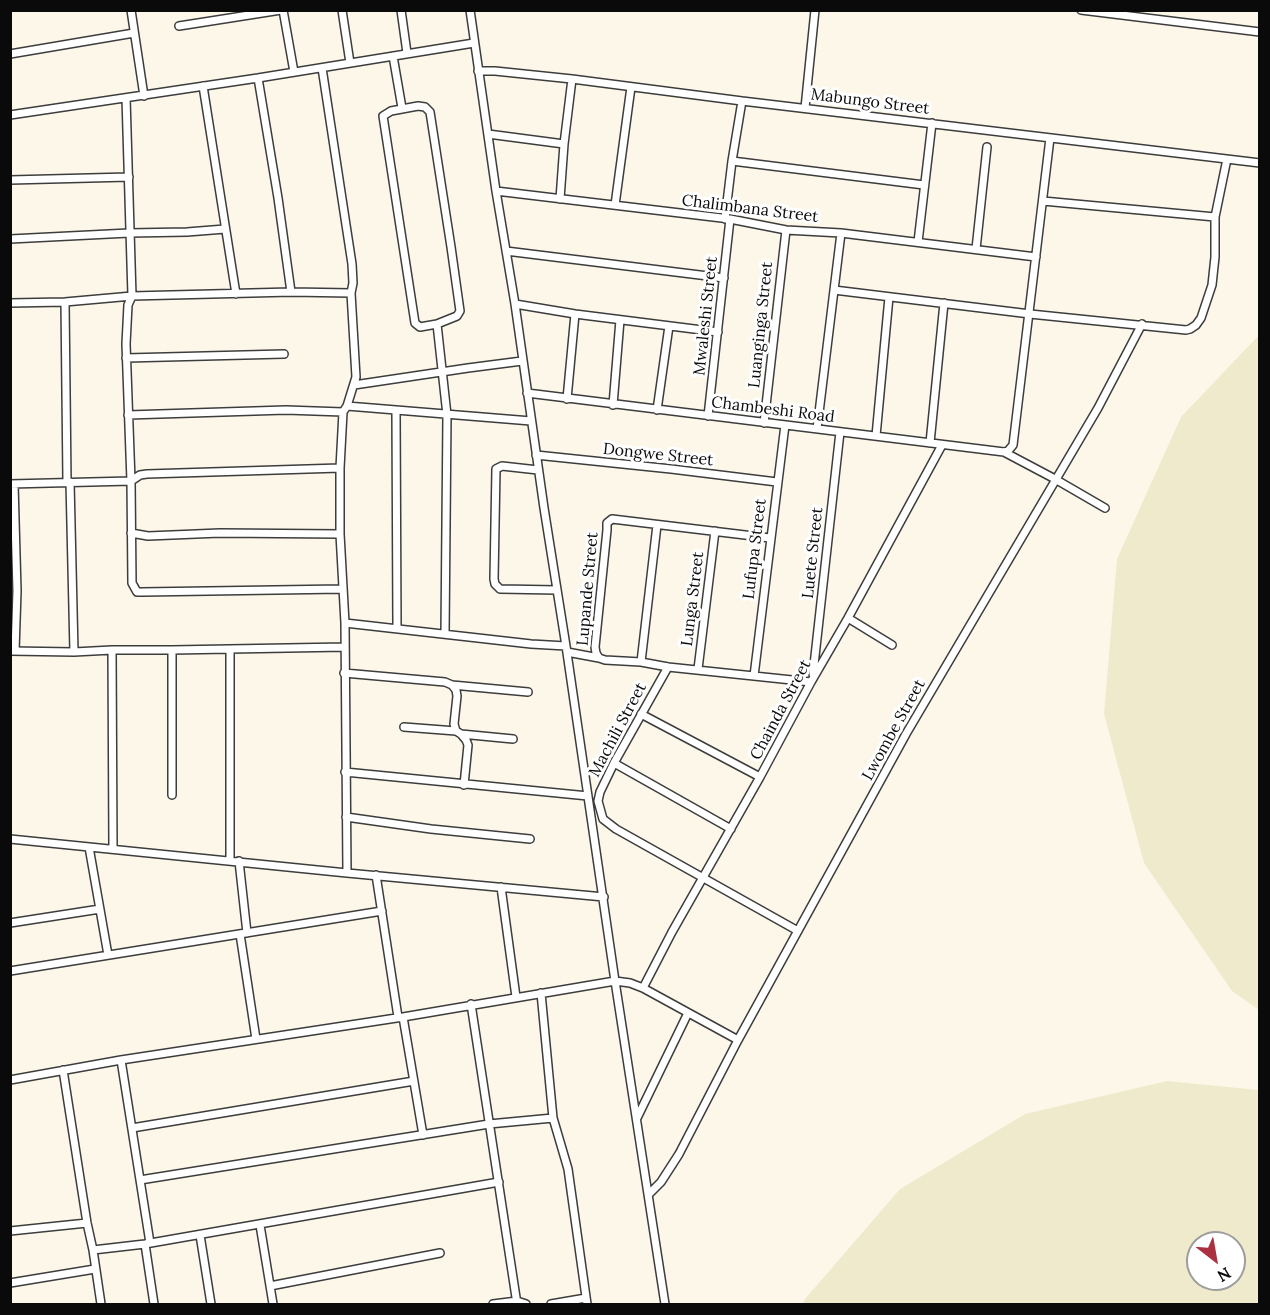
<!DOCTYPE html>
<style>
body{margin:0}
#map{position:relative;width:1270px;height:1315px;overflow:hidden;background:#fdf7e9;font-family:Lora,serif}
canvas{display:block}
.frame{position:absolute;inset:0;border:12px solid #0a0a0a;pointer-events:none}
.north{position:absolute;left:1186px;top:1231px;width:60px;height:60px;box-sizing:border-box;background:#fff;border:2px solid #9d9d9d;border-radius:50%;rotate:149deg;font-size:16px;font-weight:700;line-height:24px;text-align:center;color:#0a0a0a}
.north::after{content:'';display:block;margin:auto;width:21px;height:27px;background:#ab3140;clip-path:polygon(50% 0,100% 100%,50% 72%,0 100%)}
</style>
<div id="map">
<canvas width="1270" height="1315"></canvas>
<div class="frame"></div>
<div class="north">N</div>
</div>
<script>
const g = document.querySelector('canvas').getContext('2d');
g.lineJoin = 'round';
function fillPath(path, color) { g.fillStyle = color; g.fill(path, 'evenodd'); }
const toPath = rows => new Path2D(rows.map(r => 'M' + r).join(''));
function strokePath(path, color, width, dash) { g.strokeStyle = color; g.lineWidth = width; g.lineCap = dash ? 'butt' : 'round'; g.setLineDash(dash || []); g.stroke(path); }
function label(font, color, halo, rows, align = 'center') {
  g.font = font + ' Lora,serif'; g.lineWidth = 6; g.setLineDash([]); g.textBaseline = 'middle'; g.strokeStyle = halo; g.fillStyle = color; for (const [text, x, y, turn = 0] of rows) {
    g.save(); g.translate(x, y); g.rotate((+turn || 0) * Math.PI / 180); g.textAlign = isNaN(turn) ? turn : align; if (halo) g.strokeText(text, 0, 0); g.fillText(text, 0, 0); g.restore();
  }
}
fillPath(toPath([
 [1259,335,1259,1010,1232,991,1144,863,1104,714,1117,559,1181,417],
 [1167,1081,1259,1090,1259,1304,803,1304,805,1299,900,1189,1025,1114],
 [1198,1243,1234,1243,1234,1279,1198,1279]
]), '#f0eacc');
const minor = toPath([
 [131,10,144,96],
 [283,10,294,72],
 [342,10,350,63],
 [401,10,407,53],
 [470,10,496,191,515,304,544,508,566,646,615,981,665,1304],
 [1081,10,1260,32],
 [179,26,281,10],
 [10,54,134,33],
 [393,56,402,108],
 [322,68,352,264,353,283,351,293,356,377,347,406,343,412,340,468,340,534,345,623,347,873],
 [478,71,495,71,572,79,742,101,1260,163],
 [258,78,278,198,291,292],
 [203,86,236,294],
 [126,98,132,296,128,305,126,344,131,481,132,583,137,592,142,592,342,589],
 [418,106,425,107,430,112,451,247,460,311,457,316,437,324,420,327,415,323,383,116,391,111,418,106],
 [805,108,815,10],
 [10,115,258,78,474,43],
 [488,134,564,144,572,79],
 [732,161,924,185],
 [10,180,129,177],
 [496,191,730,219,786,230,841,233,1036,257],
 [560,199,564,144],
 [1043,201,1215,217],
 [615,205,631,87],
 [725,219,732,161,742,101],
 [10,239,129,233,187,232,225,229],
 [918,242,932,123],
 [976,249,987,147],
 [506,251,724,278],
 [834,290,1030,314,1186,330,1190,329,1196,325,1201,318,1212,285,1215,257,1215,217,1227,159],
 [65,302,67,482],
 [10,303,65,302,132,296,291,292,351,293],
 [515,304,575,314,718,332],
 [437,324,447,415,445,634],
 [126,358,284,354],
 [354,385,468,368,522,361],
 [527,393,1004,452,1008,451,1013,445,1050,138],
 [567,399,575,314],
 [613,405,620,320],
 [347,406,531,421],
 [657,410,669,326],
 [396,411,397,628],
 [128,415,286,410,343,412],
 [708,416,730,219],
 [764,423,786,230],
 [817,429,841,233],
 [876,436,889,297],
 [930,443,944,303],
 [1004,452,1055,479,1105,508],
 [536,455,671,469,777,482],
 [538,470,502,466,496,469,494,579,495,584,500,589,557,590],
 [70,482,74,652],
 [10,484,131,481,140,475,147,474,340,468],
 [14,484,17,591,15,651],
 [131,533,148,536,220,533,340,534],
 [770,538,612,519,607,523,607,530,595,647,596,653,599,658,605,660,641,662,668,667,811,682],
 [848,618,892,645],
 [345,623,531,644,566,646],
 [230,649,230,860],
 [112,650,113,849],
 [172,650,172,795],
 [10,651,74,652,112,650,172,650,345,647],
 [567,652,599,658],
 [641,662,657,525],
 [668,667,614,763,600,792,598,801,603,819,616,829,798,931],
 [698,669,715,531],
 [344,673,445,682,452,685,528,692],
 [813,674,840,432],
 [754,676,785,425],
 [452,685,456,690,457,696,454,724,456,731],
 [641,714,760,777],
 [404,727,456,731,461,734,466,740,468,745,464,785],
 [461,734,513,739],
 [614,763,731,829],
 [345,772,588,796],
 [346,817,431,829,530,839],
 [10,839,347,873,604,897],
 [89,847,108,955],
 [239,861,247,933],
 [376,875,398,1017],
 [501,887,516,997],
 [10,923,100,909],
 [240,934,256,1039],
 [10,971,382,911],
 [643,988,672,932,760,777,811,682,848,618,942,445],
 [541,993,553,1118,568,1169,587,1304],
 [471,1004,517,1304],
 [403,1017,423,1135],
 [121,1060,150,1243],
 [63,1070,87,1223,93,1250,101,1304],
 [10,1080,121,1060,403,1017,615,981,630,983,643,988,738,1040],
 [637,1118,688,1013],
 [132,1128,414,1081],
 [140,1180,489,1124,553,1118],
 [649,1194,661,1182,679,1154,738,1040,906,734,1098,408,1142,324],
 [260,1225,273,1304],
 [10,1231,87,1223],
 [200,1235,211,1304],
 [145,1244,154,1304],
 [93,1250,145,1244,499,1182],
 [10,1283,95,1269],
 [270,1286,440,1253],
 [493,1304,517,1301,526,1304],
 [551,1304,586,1298]
]);
strokePath(minor, '#3d3d3d', 10);
strokePath(minor, '#fff', 7);
label('16px', '#0a0a0a', '#fff', [
 ["Mabungo Street",870,102,7],
 ["Chalimbana Street",750,209,7],
 ["Mwaleshi Street",706,316,-84],
 ["Luanginga Street",761,325,-84],
 ["Chambeshi Road",773,410,7],
 ["Dongwe Street",658,455,6],
 ["Lufupa Street",755,549,-83],
 ["Luete Street",813,553,-84],
 ["Lupande Street",588,589,-85],
 ["Lunga Street",693,599,-83],
 ["Chainda Street",781,710,-62],
 ["Machili Street",618,730,-62],
 ["Lwombe Street",894,730,-61]
]);
</script>
